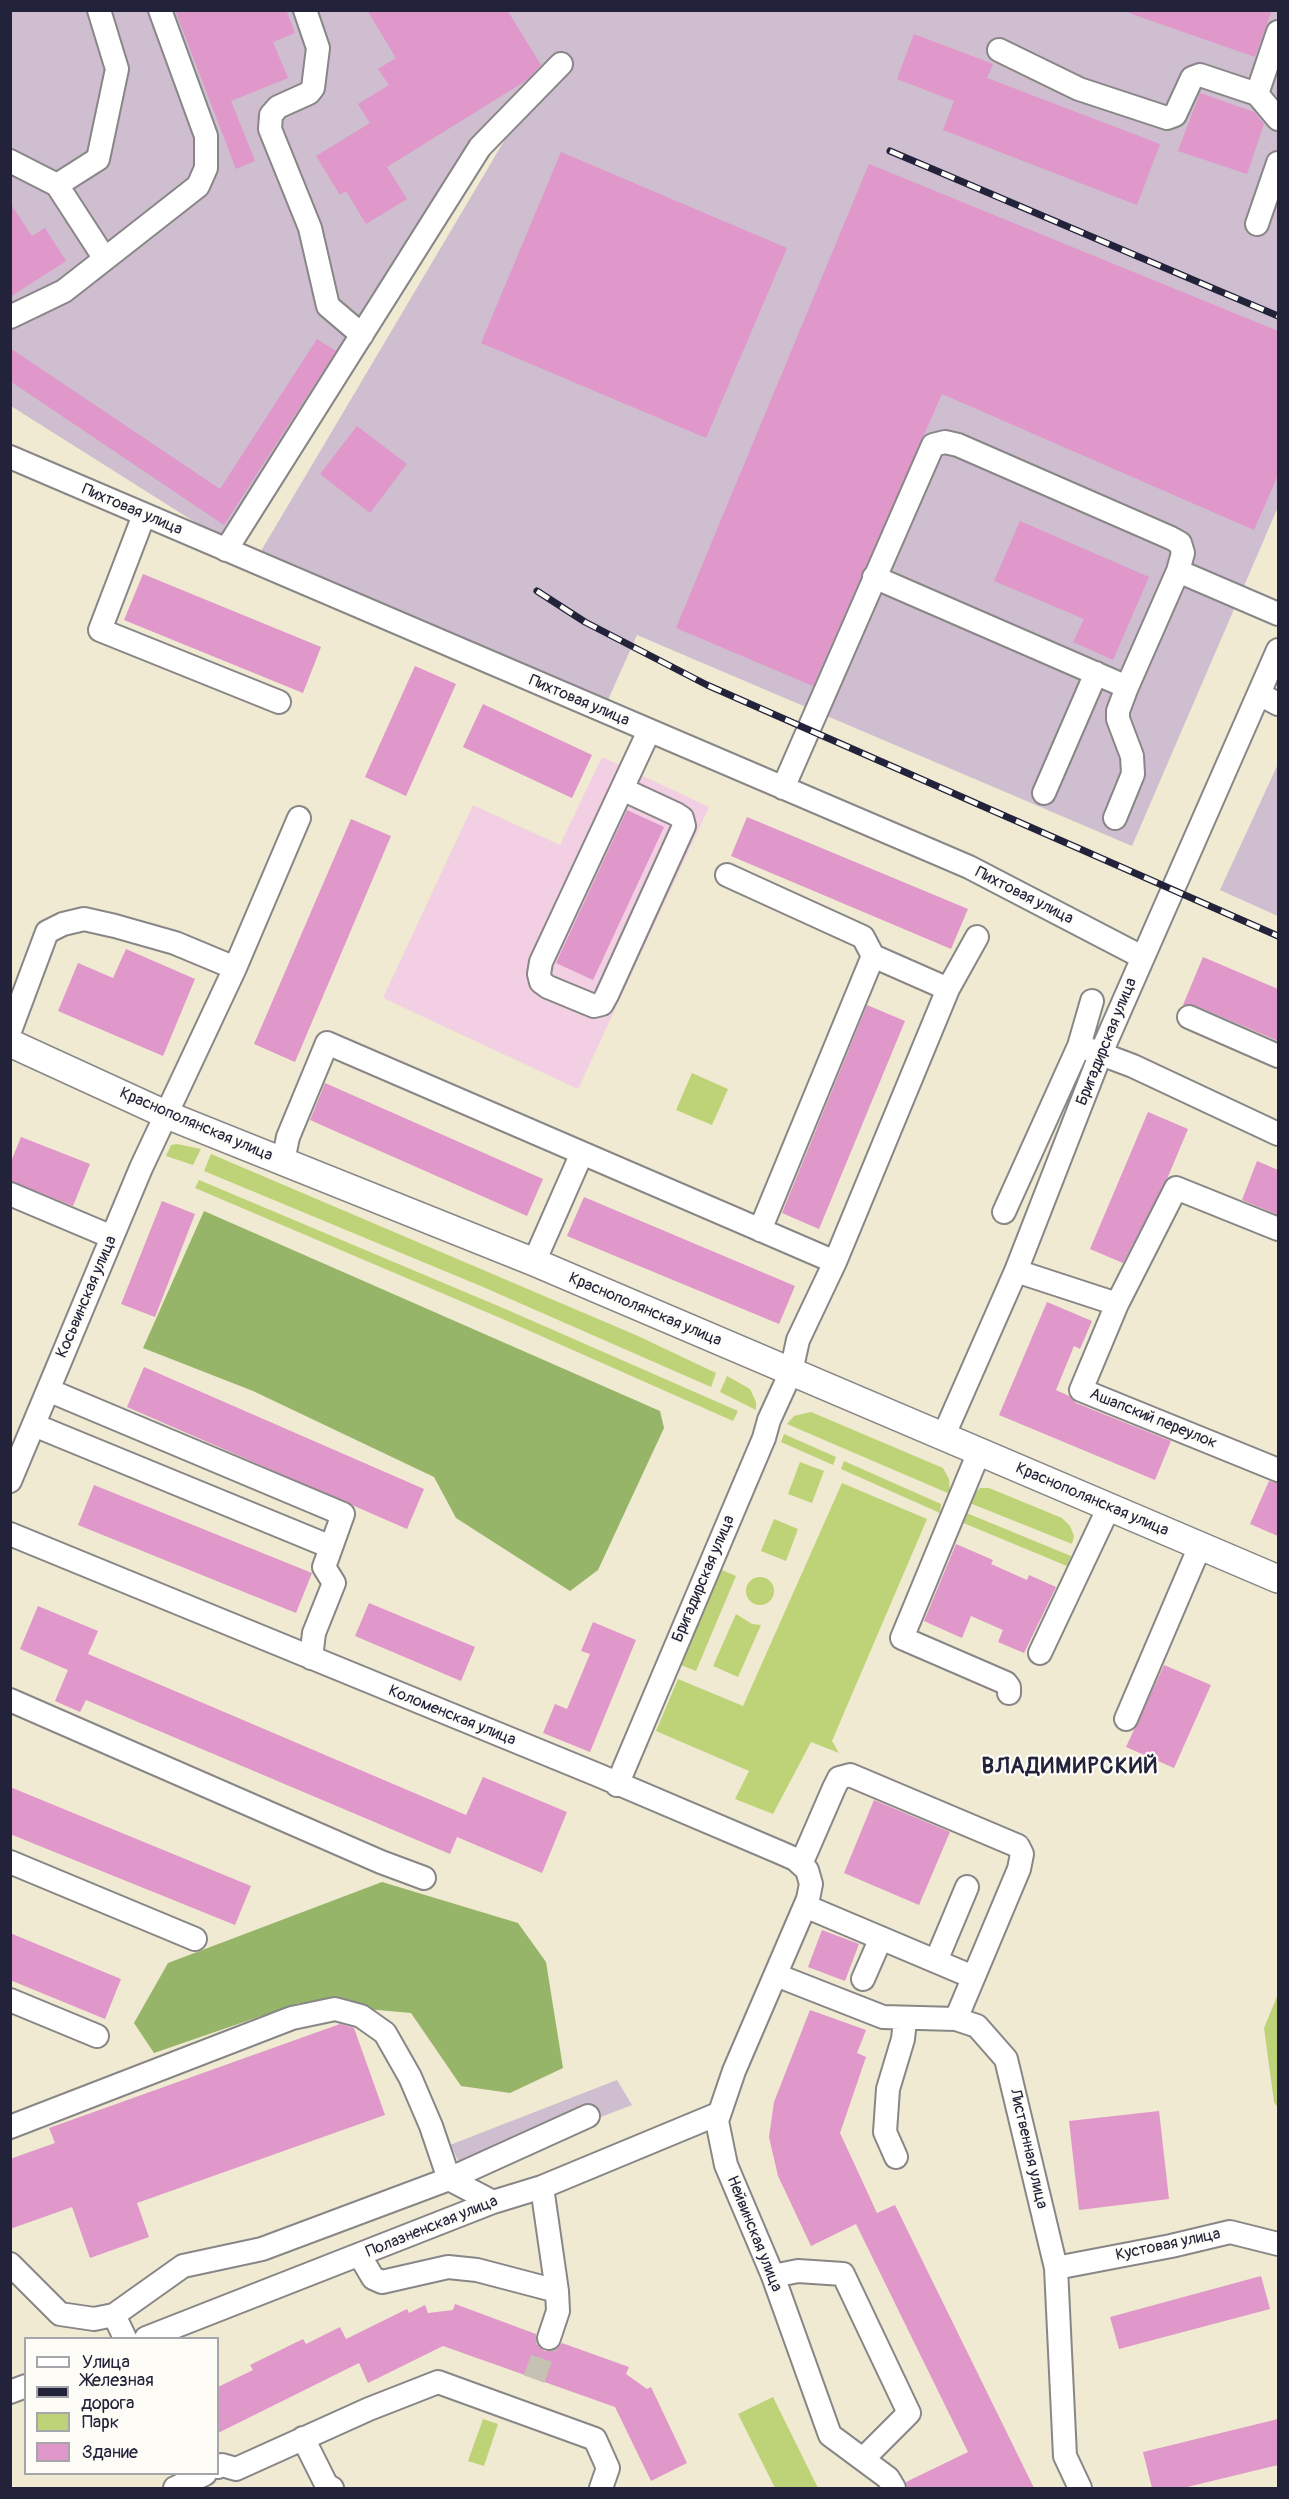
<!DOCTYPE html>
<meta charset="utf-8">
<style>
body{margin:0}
#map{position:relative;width:1289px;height:2499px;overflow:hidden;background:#efead1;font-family:Pangolin,sans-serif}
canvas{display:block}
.frame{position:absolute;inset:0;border:12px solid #22223b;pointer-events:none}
.legend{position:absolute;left:24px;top:2337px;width:195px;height:138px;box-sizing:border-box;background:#fdfcf7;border:2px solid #a5a5ac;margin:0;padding:8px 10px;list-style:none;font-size:18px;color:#22223b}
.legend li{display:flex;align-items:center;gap:12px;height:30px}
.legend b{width:30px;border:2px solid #a5a5ac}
</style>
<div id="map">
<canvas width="1289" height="2499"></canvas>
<div class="frame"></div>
<ul class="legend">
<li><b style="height:8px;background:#fff"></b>Улица</li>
<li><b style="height:8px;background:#22223b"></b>Железная дорога</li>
<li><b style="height:16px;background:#bed377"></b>Парк</li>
<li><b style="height:16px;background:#e097c9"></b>Здание</li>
</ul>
</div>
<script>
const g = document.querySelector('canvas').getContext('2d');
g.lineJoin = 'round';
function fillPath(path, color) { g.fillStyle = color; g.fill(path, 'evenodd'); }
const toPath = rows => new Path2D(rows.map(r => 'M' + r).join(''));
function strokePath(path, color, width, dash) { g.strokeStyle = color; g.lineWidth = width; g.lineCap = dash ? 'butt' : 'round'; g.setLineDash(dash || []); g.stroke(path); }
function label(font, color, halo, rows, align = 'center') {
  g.font = font + ' Pangolin,sans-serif'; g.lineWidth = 4.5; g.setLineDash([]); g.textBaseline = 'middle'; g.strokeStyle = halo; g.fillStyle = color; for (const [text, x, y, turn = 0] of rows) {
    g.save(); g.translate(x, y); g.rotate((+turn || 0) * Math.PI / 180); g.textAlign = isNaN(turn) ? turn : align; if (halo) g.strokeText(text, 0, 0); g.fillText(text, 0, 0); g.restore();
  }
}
fillPath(toPath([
 [602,757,709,807,578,1089,383,998,473,805,560,845]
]), '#f2cfe2');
fillPath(toPath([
 [10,11,1278,11,1278,507,1132,846,637,635,607,702,261,551,510,131,566,76,547,71,504,107,238,539,217,536,11,406],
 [1278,764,1278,916,1220,890],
 [617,2080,632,2105,463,2170,450,2145]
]), '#cfbdd0');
fillPath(toPath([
 [692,1073,728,1089,712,1125,676,1110],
 [177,1144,201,1149,193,1165,166,1156,171,1145],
 [211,1154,638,1336,716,1373,711,1387,483,1287,204,1171],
 [199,1180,503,1308,738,1411,733,1421,505,1320,195,1188],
 [727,1376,750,1389,756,1402,756,1410,720,1392],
 [811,1412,943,1468,949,1479,950,1494,787,1424,794,1416],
 [784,1434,836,1457,833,1465,781,1442],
 [844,1461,941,1504,940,1513,841,1469],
 [800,1462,824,1471,812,1503,788,1494],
 [842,1483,927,1519,832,1741,839,1753,811,1742,773,1814,735,1799,749,1771,656,1731,678,1679,743,1706],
 [980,1488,989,1488,1062,1518,1070,1526,1074,1536,1072,1544,967,1502],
 [964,1512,1071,1556,1067,1566,961,1522],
 [774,1519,798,1529,786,1561,761,1551],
 [717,1568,736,1576,696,1671,676,1663],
 '746 1591a14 14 0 1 1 28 0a14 14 0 1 1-28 0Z',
 [736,1614,752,1624,761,1625,738,1677,713,1666],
 [1278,1994,1278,2108,1274,2102,1264,2028],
 [773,2397,818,2488,775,2488,738,2414],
 [483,2419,498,2424,484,2466,468,2461]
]), '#bed377');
fillPath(toPath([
 [204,1211,660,1411,664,1428,598,1570,570,1591,456,1518,434,1477,253,1391,143,1348],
 [382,1882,518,1923,546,1962,563,2068,510,2093,461,2086,411,2013,299,2003,154,2053,134,2023,168,1963]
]), '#96b568');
fillPath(toPath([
 [175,10,286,10,295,33,273,42,288,78,231,101,255,161,236,169],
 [367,10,507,10,541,65,527,80,387,167,407,199,366,224,346,191,340,195,316,156,370,123,358,104,389,85,378,69,396,58],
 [1130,10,1272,10,1255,57,1129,13],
 [914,34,993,64,987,78,1160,144,1137,205,943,130,954,101,897,79],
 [1200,93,1254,112,1264,124,1247,174,1178,151],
 [561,152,787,248,706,438,481,343],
 [869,164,1278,331,1278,475,1254,530,942,394,813,686,676,628],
 [10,203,32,236,45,228,66,261,10,297],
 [317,339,336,351,224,525,10,381,10,348,220,489],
 [357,426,407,464,370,513,320,474],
 [1020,521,1149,577,1113,660,1073,642,1084,619,994,581],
 [143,574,321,647,303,693,124,620],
 [415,666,456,684,406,796,365,777],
 [483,704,592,755,572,798,463,747],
 [627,810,664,827,593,980,556,963],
 [747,817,968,909,951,949,731,856],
 [351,819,391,836,295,1062,254,1044],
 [126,949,195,979,163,1056,58,1011,78,963,113,978],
 [1203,957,1278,989,1278,1041,1194,1005,1183,1005],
 [867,1005,905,1021,819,1229,782,1213],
 [325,1083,543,1179,527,1216,310,1120],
 [1148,1112,1188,1129,1167,1179,1123,1263,1090,1249],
 [21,1137,90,1164,73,1206,10,1181,10,1164],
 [1257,1161,1278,1170,1278,1215,1242,1200],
 [584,1197,795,1286,779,1324,567,1236],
 [162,1201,195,1214,155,1317,121,1304],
 [1047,1302,1092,1321,1080,1349,1074,1346,1056,1390,1069,1396,1076,1403,1171,1441,1155,1480,999,1415],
 [144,1367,424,1489,407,1529,127,1407],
 [1269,1481,1278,1483,1278,1536,1250,1524],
 [94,1485,312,1573,296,1613,78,1525],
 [956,1544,993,1560,991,1564,1027,1580,1029,1575,1056,1587,1024,1653,998,1642,1003,1630,971,1616,962,1638,924,1621],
 [369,1603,475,1647,461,1681,355,1636],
 [38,1606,98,1631,88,1654,466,1815,483,1777,567,1812,542,1873,457,1837,450,1854,86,1700,80,1712,55,1701,68,1670,20,1649],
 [593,1622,636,1640,590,1752,543,1733,555,1704,567,1709,590,1654,581,1651],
 [1164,1665,1211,1685,1174,1768,1126,1747],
 [10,1787,251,1886,235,1925,10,1834],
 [874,1800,950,1832,919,1905,844,1873],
 [822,1930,859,1944,845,1981,808,1967],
 [10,1933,121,1979,105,2019,10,1980],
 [810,2010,866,2030,857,2053,866,2057,840,2133,877,2213,895,2205,1034,2488,907,2488,906,2482,968,2452,856,2224,811,2246,778,2176,769,2137,774,2102],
 [340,2024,354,2028,385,2115,137,2203,149,2237,90,2258,72,2207,10,2229,10,2159,55,2143,49,2128],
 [1159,2111,1169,2199,1079,2210,1069,2121],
 [1261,2276,1270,2309,1119,2349,1110,2317],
 [455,2304,536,2334,536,2341,544,2351,552,2351,562,2343,629,2367,626,2374,647,2389,651,2387,687,2463,651,2481,615,2407,443,2346,368,2383,359,2363,218,2433,218,2387,253,2370,250,2365,303,2339,306,2344,340,2327,346,2339,407,2309,409,2313,425,2305,428,2313,453,2310],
 [1278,2419,1278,2465,1183,2488,1152,2488,1143,2452]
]), '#e097c9');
strokePath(toPath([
 [534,2379,549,2338]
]), '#c6c2b3', 22, [22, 11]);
const minor = toPath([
 [305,10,318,48,313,88,309,93,278,107,271,115,270,129,310,228,328,306,362,335],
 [999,50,1079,89,1167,118,1175,115,1192,78,1200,75,1257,94,1278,32],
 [1257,94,1278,119],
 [10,161,57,185,105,259],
 [57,185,98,159,117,69,99,10],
 [1257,224,1278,163],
 [10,317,64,291,198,186,206,168,206,136,160,10],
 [10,457,969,867,1142,957],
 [144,515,100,630,279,702],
 [226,550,480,147,561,64],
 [874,577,1127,687,1178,571],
 [1259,694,1278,704],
 [783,788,933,445,945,442,958,445,1171,538,1180,543,1183,553,1178,571,1278,614],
 [622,789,676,814,682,818,684,826,607,995,602,1004,594,1006,548,987,541,982,539,974,541,962,649,731],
 [1044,793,1096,673],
 [1115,818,1133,774,1132,756,1118,719,1118,711,1127,687],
 [948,989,977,937],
 [1189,1017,1278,1056],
 [10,1031,47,932,63,924,84,919,115,926,175,943,235,968],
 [1088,1049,1133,1066,1278,1134],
 [283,1161,288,1137,327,1043,582,1153],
 [10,1194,112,1237],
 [1004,1212,1079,1046,1092,1001],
 [1278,1229,1176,1188,1117,1304,1081,1390,1278,1470],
 [760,1230,873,956],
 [534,1262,582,1153,835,1262],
 [1016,1271,1117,1304],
 [48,1390,343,1514,324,1567,334,1583,314,1633,311,1658],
 [34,1425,331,1547],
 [943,1437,1016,1271,1101,1053,1278,650],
 [979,1452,902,1638,1006,1683,1009,1687,1009,1693],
 [10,1481,141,1168,235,968,299,818],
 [10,1534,598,1775,779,1852,795,1859,807,1870,811,1884,808,1899,734,2071,717,2121,726,2165,773,2276,830,2435,888,2478,894,2488],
 [1040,1653,1109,1507],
 [10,1700,381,1862,424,1878],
 [1126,1719,1200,1546],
 [617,1785,764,1438,769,1420,791,1372,798,1340,835,1262,948,989,873,956,863,937,727,875],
 [10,1862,195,1939],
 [801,1864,834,1788,839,1778,850,1775,1018,1846,1022,1854,1019,1869,956,2019],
 [805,1906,973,1977],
 [936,1961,967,1887],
 [776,1975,883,2017,956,2019,977,2026,1006,2059,1056,2268,1065,2456,1080,2488],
 [863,1979,881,1938],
 [10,2000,97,2036],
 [10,2127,292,2018,335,2009,361,2016,385,2033,410,2077,431,2126,449,2179,493,2202],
 [896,2157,885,2132,888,2089,903,2039,905,2020],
 [542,2187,557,2291,558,2311,549,2338],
 [360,2256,373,2278,382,2282,448,2267,477,2270,557,2291],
 [10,2264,60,2314,94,2319,114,2315,183,2266,262,2249,449,2179,588,2116],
 [1056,2268,1171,2246,1230,2232,1278,2244],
 [773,2276,798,2271,843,2274,909,2413,863,2459],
 [114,2315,125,2338],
 [146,2338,493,2202,542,2187,718,2114],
 [10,2392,26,2386],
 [303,2438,327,2486,332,2488],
 [218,2467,222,2465,236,2469,369,2409,438,2382,595,2439,608,2468,601,2488],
 [175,2488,205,2474]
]);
const major = toPath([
 [10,1043,167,1115,534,1262,1278,1579]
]);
strokePath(minor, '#888686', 26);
strokePath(major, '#888686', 30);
strokePath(minor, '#fff', 22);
strokePath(major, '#fff', 27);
const rail = toPath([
 [890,151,1278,316],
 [537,591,585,622,707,685,1278,936]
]);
strokePath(rail, '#22223b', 7);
strokePath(rail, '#fdfcf7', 4.5, [14]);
label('16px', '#22223b', '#fdfcf7', [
 ["Пихтовая улица",132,510,23],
 ["Пихтовая улица",579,701,23],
 ["Пихтовая улица",1024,896,27],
 ["Бригадирская улица",1107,1042,-68],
 ["Краснополянская улица",196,1125,23],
 ["Косьвинская улица",87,1297,-67],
 ["Краснополянская улица",645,1310,23],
 ["Ашапский переулок",1153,1419,22],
 ["Краснополянская улица",1092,1500,23],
 ["Бригадирская улица",704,1579,-67],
 ["Коломенская улица",452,1716,22],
 ["Лиственная улица",1028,2149,77],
 ["Полазненская улица",432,2227,-22],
 ["Нейвинская улица",754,2234,68],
 ["Кустовая улица",1168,2245,-12]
]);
g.letterSpacing = '1.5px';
label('bold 22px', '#22223b', '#fdfcf7', [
 ["ВЛАДИМИРСКИЙ",1070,1767]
]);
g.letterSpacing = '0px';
</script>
